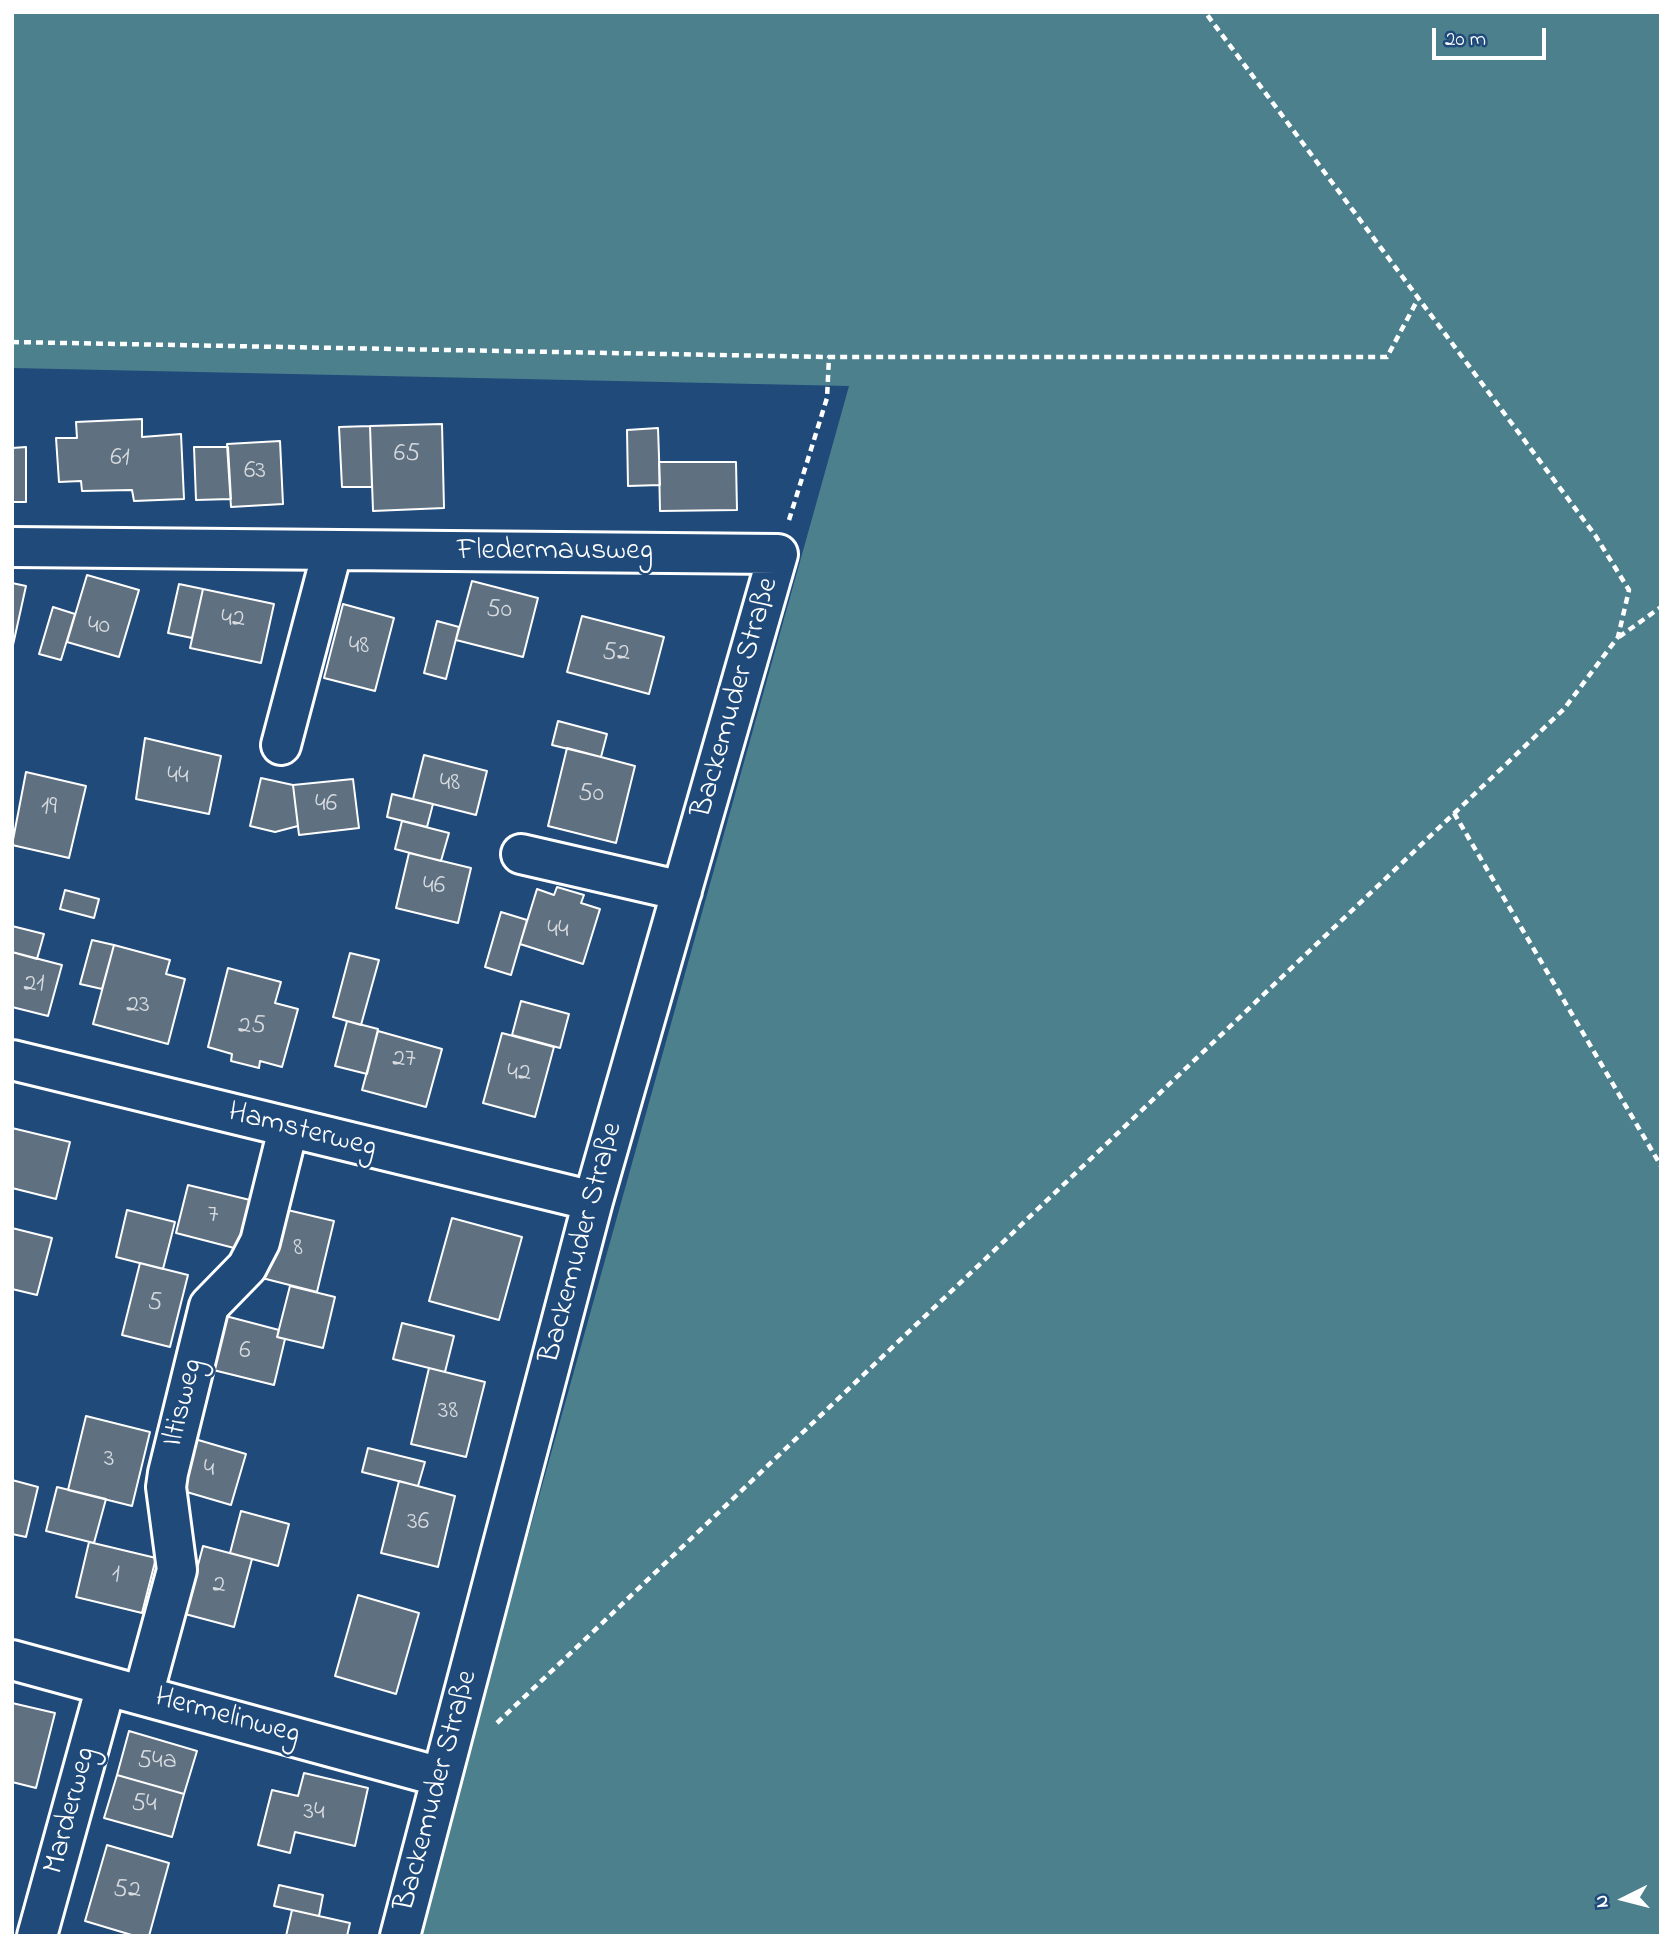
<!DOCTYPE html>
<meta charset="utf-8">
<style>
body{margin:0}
#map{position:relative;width:1673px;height:1948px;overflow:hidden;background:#1f4a7a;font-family:"Indie Flower",sans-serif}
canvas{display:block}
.frame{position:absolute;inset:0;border:14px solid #fff;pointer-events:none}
.north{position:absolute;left:1589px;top:1864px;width:70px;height:70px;-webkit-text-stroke:5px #1f4a7a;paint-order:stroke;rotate:264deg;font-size:19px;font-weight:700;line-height:28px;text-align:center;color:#fff}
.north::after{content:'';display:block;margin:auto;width:24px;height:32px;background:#fff;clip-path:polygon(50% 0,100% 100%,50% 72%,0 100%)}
.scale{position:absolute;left:1432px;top:28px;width:114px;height:32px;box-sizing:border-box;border:4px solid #fff;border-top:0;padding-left:9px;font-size:21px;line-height:24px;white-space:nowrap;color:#fff;-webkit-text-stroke:5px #1f4a7a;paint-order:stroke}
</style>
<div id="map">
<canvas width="1673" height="1948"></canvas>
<div class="frame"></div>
<div class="north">N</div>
<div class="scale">20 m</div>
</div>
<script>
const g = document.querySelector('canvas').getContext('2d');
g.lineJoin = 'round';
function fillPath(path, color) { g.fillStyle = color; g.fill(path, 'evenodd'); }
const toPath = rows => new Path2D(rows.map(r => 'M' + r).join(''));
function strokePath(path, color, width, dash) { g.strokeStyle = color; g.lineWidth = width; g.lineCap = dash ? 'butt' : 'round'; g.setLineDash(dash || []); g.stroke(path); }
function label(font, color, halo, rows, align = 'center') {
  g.font = font + ' "Indie Flower",sans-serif'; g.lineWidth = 5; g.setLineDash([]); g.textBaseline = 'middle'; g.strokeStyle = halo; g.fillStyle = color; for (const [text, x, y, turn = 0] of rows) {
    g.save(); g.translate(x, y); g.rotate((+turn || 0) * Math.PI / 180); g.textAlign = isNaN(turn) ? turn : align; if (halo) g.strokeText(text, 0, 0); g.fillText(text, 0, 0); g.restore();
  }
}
fillPath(toPath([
 [12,12,1661,12,1661,1936,421,1936,461,1776,849,386,12,368]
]), '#4c808d');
const building = toPath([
 [142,419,142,437,181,434,184,499,134,501,132,490,82,491,81,481,59,482,56,438,77,438,76,422,142,419],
 [442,424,444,508,373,511,370,426,442,424],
 [370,426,372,487,342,487,339,427,370,426],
 [658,428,660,485,628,486,627,430,658,428],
 [280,441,283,504,231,507,227,444,280,441],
 [26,447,26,502,12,502,12,448,26,447],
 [194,447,228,447,231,499,196,500,194,447],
 [659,462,736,462,737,510,660,511,659,462],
 [87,575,139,590,119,657,67,642,87,575],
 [472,581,538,598,523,657,456,640,472,581],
 [12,583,26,586,13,645,12,645,12,583],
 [179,584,203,589,192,638,168,633,179,584],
 [203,589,274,604,261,663,190,648,203,589],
 [343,604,394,618,375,691,324,678,343,604],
 [53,607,75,614,61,660,39,654,53,607],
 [582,616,664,637,649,694,567,672,582,616],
 [437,621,459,627,446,679,424,673,437,621],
 [558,721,607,734,601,757,552,745,558,721],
 [145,738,221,756,209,814,136,799,145,738],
 [567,748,635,766,616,843,548,826,567,748],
 [424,755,487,771,476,815,413,799,424,755],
 [26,772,86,786,69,858,12,845,26,772],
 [261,778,293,785,298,826,275,832,250,826,261,778],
 [353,779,359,828,299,835,293,785,353,779],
 [392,794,433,804,427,827,387,817,392,794],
 [402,821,449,833,441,861,395,849,402,821],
 [409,853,471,868,458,923,396,908,409,853],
 [557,887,584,895,581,903,600,909,583,964,520,944,537,889,554,895,557,887],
 [65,890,99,899,94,918,60,909,65,890],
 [501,912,527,920,511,975,485,967,501,912],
 [12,926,44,934,37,959,12,952,12,926],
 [92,940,114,945,102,989,80,984,92,940],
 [114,945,170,960,166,974,185,979,168,1044,93,1024,114,945],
 [12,952,62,965,48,1016,12,1007,12,952],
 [350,953,379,960,361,1025,333,1017,350,953],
 [228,968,281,982,275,1003,298,1009,282,1067,260,1061,259,1068,231,1061,232,1054,208,1047,228,968],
 [521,1001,569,1014,560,1048,512,1035,521,1001],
 [347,1021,378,1029,367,1074,335,1066,347,1021],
 [378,1031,442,1049,426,1107,362,1090,378,1031],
 [502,1033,554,1047,535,1117,483,1103,502,1033],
 [12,1128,70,1142,56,1199,12,1188,12,1128],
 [188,1185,250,1200,238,1249,176,1233,188,1185],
 [279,1208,334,1221,317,1292,262,1278,279,1208],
 [127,1210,175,1222,163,1269,116,1257,127,1210],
 [452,1218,522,1237,499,1320,429,1301,452,1218],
 [12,1228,52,1238,37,1295,12,1289,12,1228],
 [140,1263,188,1275,170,1347,122,1335,140,1263],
 [290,1286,335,1297,323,1348,277,1337,290,1286],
 [218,1314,279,1330,277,1337,285,1339,274,1385,205,1368,218,1314],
 [402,1323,454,1336,445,1372,393,1359,402,1323],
 [429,1368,485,1382,466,1457,411,1444,429,1368],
 [86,1416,150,1432,132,1506,68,1490,86,1416],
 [188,1437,246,1454,231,1505,173,1488,188,1437],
 [368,1448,425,1462,418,1486,362,1472,368,1448],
 [12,1480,38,1487,26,1537,12,1534,12,1480],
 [399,1481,455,1496,438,1567,381,1553,399,1481],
 [57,1487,106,1499,94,1543,46,1531,57,1487],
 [241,1511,289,1524,278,1566,230,1553,241,1511],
 [89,1542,156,1558,142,1613,76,1597,89,1542],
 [203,1546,252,1559,234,1627,185,1614,203,1546],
 [358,1595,419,1613,396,1694,335,1676,358,1595],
 [12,1703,55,1713,36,1788,12,1782,12,1703],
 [129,1731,197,1751,184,1794,117,1775,129,1731],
 [304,1773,368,1788,355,1846,295,1832,290,1853,258,1845,272,1790,298,1796,304,1773],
 [117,1775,184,1794,172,1837,104,1818,117,1775],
 [107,1845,169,1863,149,1936,135,1936,85,1921,107,1845],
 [279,1885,323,1895,319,1916,274,1906,279,1885],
 [292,1910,350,1923,347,1936,286,1936,292,1910]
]);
fillPath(building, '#5f7080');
strokePath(building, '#fff', 2);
const minor = toPath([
 [12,547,778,554,593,1201,400,1936],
 [281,745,332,552],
 [521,854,682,891],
 [12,1060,593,1201],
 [12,1660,441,1777],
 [143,1695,177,1570,166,1487,168,1473,209,1306,247,1267,260,1242,288,1129],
 [37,1936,106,1686]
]);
strokePath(minor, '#fff', 44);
strokePath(toPath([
 [12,342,829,357],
 [789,520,827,398,829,357,1387,357,1418,299],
 [1619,637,1661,607],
 [1454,813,1661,1166],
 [497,1723,1564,709,1618,637,1629,590,1595,535,1205,12]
]), '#fff', 4.5, [7, 5]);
strokePath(minor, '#1f4a7a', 38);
label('26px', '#d7dbdf', null, [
 ["65",407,456],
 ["61",120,460],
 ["63",255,473],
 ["50",499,612],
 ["42",233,621],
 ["40",99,628],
 ["48",359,648],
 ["52",616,655],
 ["44",178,778],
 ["48",450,785],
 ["50",591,796],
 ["46",326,806],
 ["19",49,809],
 ["46",434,888],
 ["44",558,932],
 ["21",34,986],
 ["23",138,1007],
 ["25",252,1028],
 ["27",404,1061],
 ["42",519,1075],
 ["7",213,1217],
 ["8",298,1250],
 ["5",155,1305],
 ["6",245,1353],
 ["38",448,1413],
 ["3",109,1461],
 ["4",209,1471],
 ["36",418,1524],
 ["1",116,1577],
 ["2",219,1587],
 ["54a",157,1763],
 ["54",144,1806],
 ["34",314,1814],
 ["52",127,1892]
]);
label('30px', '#fff', '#1f4a7a', [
 ["Fledermausweg",555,553],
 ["Backemuder Straße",737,698,-74],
 ["Hamsterweg",302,1132,14],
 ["Backemuder Straße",583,1243,-75],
 ["Iltisweg",185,1403,-76],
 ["Hermelinweg",227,1718,15],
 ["Backemuder Straße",438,1791,-75],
 ["Marderweg",72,1811,-75]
]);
</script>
